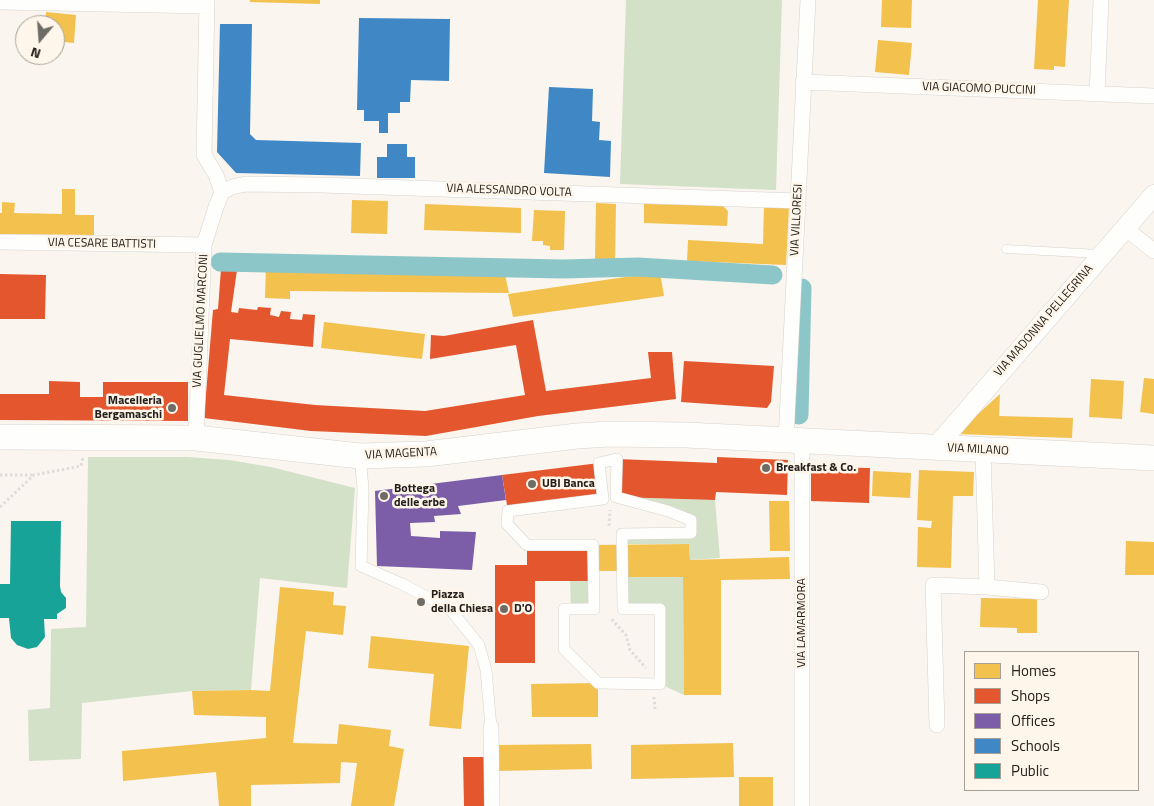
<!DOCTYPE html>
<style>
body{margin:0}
#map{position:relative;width:1154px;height:806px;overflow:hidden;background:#faf5ee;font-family:"Titillium Web",sans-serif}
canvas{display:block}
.legend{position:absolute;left:964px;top:651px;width:175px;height:140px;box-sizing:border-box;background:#fef6ea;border:1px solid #a7a097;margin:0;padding:6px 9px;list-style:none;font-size:15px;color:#24201b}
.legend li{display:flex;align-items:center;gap:10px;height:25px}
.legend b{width:25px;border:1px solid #a7a097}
.north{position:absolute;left:15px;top:15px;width:50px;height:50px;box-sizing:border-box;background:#fef6ea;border:1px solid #a7a097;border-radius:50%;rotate:198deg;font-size:14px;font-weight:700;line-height:20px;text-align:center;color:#24201b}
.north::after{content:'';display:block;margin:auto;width:18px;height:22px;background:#6f6b65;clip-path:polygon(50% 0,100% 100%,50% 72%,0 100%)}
</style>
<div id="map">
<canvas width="1154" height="806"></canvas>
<ul class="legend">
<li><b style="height:14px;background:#f2c14e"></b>Homes</li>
<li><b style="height:14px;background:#e4572e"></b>Shops</li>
<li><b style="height:14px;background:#7b5ea7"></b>Offices</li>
<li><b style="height:14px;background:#3f88c5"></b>Schools</li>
<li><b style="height:14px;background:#17a398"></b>Public</li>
</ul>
<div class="north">N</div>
</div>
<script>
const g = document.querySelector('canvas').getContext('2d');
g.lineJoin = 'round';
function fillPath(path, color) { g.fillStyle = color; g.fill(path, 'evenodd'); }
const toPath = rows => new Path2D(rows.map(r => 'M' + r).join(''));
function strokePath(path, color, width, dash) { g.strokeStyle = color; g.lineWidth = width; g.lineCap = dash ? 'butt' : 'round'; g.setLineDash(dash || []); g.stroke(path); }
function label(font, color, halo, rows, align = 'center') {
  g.font = font + ' "Titillium Web",sans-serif'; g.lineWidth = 5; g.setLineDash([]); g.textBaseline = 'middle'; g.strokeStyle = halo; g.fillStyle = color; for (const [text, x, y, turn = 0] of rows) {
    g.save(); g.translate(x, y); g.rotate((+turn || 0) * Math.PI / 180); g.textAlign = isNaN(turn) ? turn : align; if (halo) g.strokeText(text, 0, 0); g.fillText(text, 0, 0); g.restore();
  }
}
fillPath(toPath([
 [626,0,782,0,776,190,620,184],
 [88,457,187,457,229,460,271,467,355,488,347,588,260,578,251,690,192,691,82,703,81,759,29,761,28,710,50,708,51,629,86,627],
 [616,497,715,500,720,558,690,560,689,544,621,544,622,534,691,533,691,520],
 [622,577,683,577,684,695,660,684,660,609,623,609],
 [570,581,593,581,594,609,571,609]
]), '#d4e1c9');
fillPath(toPath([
 [250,0,320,0,320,4,250,2],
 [882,0,912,0,911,28,881,27],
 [1038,0,1069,0,1065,67,1054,66,1054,70,1034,69],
 [46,12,76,15,74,43,55,41,55,25,45,25],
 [878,40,912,43,909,75,875,72],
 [62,189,75,189,75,215,94,215,94,235,0,234,0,213,2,213,2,202,15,203,14,213,62,214],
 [352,200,388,201,387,234,351,233],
 [596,203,616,204,615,259,595,259],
 [425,204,521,208,521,233,424,230],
 [644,204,722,205,728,211,727,226,644,223],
 [764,206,789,207,786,265,687,261,688,240,763,244],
 [534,210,565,211,564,250,550,250,550,246,543,245,543,241,532,241],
 [266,265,504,270,509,293,290,291,290,299,265,298],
 [660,272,664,296,513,317,508,294],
 [324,322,425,334,422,359,321,348],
 [1144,378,1154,379,1154,414,1140,412],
 [1091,379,1124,381,1122,419,1089,417],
 [1000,394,999,416,1073,418,1072,438,956,434],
 [919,470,974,472,973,496,953,496,951,568,917,567,918,527,931,528,932,521,917,520],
 [873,471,911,473,910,498,872,496],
 [769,501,789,501,790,551,770,551],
 [1126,541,1154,542,1154,575,1125,575],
 [689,544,690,560,789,557,790,579,721,580,721,695,684,695,683,577,622,577,621,571,593,571,593,545],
 [280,587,334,592,333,605,346,606,343,635,306,631,293,743,337,744,339,724,391,730,389,746,404,749,394,806,351,806,357,763,341,762,340,783,251,785,251,806,219,806,216,772,123,781,122,751,266,738,266,717,194,715,192,691,251,690,270,691],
 [981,598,1037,599,1037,633,1017,633,1017,628,980,627],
 [371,636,469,646,461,729,429,726,434,674,368,668],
 [598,683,598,717,532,717,531,684],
 [733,743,734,777,631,779,631,745],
 [591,744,592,769,496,771,496,745],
 [739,777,773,777,773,806,739,806]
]), '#f2c14e');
fillPath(toPath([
 [221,269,237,270,231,312,238,313,239,308,257,310,258,307,271,308,270,315,279,317,281,311,291,312,290,319,302,320,303,314,315,315,313,347,230,339,224,395,315,405,425,411,525,395,516,345,430,359,431,335,444,336,533,320,546,391,651,378,648,352,672,352,676,399,538,416,426,436,311,431,204,418,213,310,218,309],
 [0,274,46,275,45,319,0,319],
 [684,361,774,366,771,402,767,408,681,402],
 [49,381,80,382,80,397,103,397,103,382,188,382,188,421,0,420,0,394,49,394],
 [717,457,788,460,787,495,716,492,715,500,616,497,617,459,717,463],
 [599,463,603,499,508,511,502,475],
 [811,467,870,468,869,503,811,501],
 [527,545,593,545,593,581,535,581,535,663,495,663,495,565,527,565],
 [463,757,485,757,486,806,464,806]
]), '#e4572e');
fillPath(toPath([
 [502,475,506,500,458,506,461,514,434,516,435,522,410,523,411,536,440,538,440,531,476,532,472,570,377,566,375,491]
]), '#7b5ea7');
fillPath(toPath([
 [359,18,450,19,449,81,411,80,410,102,400,102,400,113,388,113,388,133,379,133,379,121,364,121,364,110,357,110],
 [220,24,252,24,250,134,256,140,361,143,360,176,236,173,217,152],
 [549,87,593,89,592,121,600,122,599,140,611,141,610,177,544,173],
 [387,144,407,144,407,157,415,157,415,178,377,178,377,157,387,157]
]), '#3f88c5');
fillPath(toPath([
 [11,521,61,521,60,586,61,592,66,598,66,608,57,614,57,619,44,619,45,637,37,647,28,649,17,645,11,638,9,618,0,618,0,584,10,584]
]), '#17a398');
strokePath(toPath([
 [220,262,563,269,638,267,773,275],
 [799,415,802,288]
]), '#8dc6c8', 19);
const service = toPath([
 [1006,249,1100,254]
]);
const pedestrian = toPath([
 [360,456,363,488,361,566,402,584,450,609,479,645,486,670,491,727],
 [617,459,616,497,668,511,691,520,691,533,622,534,623,609,660,609,660,684,598,683,564,649,564,609,594,609,593,545,527,545,507,524,508,511,603,499,599,463,617,459]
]);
const minor = toPath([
 [0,2,207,6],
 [803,82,1154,96],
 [1097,94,1101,0],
 [222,192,232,187,246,184,321,185,798,201],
 [1125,228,1154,251],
 [0,242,204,245],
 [196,438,204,245,216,207,222,192,216,175,204,155,207,0],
 [786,440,808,0],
 [802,441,802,806],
 [987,587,1041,592],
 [937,725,933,585,987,587,983,451],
 [491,727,492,806]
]);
const tertiary = toPath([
 [935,448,1154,195]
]);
const primary = toPath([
 [0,437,196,438,360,456,426,454,577,436,610,434,686,435,1154,458]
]);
strokePath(service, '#d7d2cc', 9);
strokePath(pedestrian, '#d7d2cc', 12);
strokePath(minor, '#d7d2cc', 16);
strokePath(tertiary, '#d7d2cc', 21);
strokePath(primary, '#d7d2cc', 26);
strokePath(toPath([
 [0,475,33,475],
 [0,507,34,475,81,466,83,457],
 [609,526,610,510],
 [612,619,613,621,626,635,630,650,646,668],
 [654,697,655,709]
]), '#dfdddb', 3, [2.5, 2.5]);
strokePath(service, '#fefefc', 8);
strokePath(pedestrian, '#fefefc', 11);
strokePath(minor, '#fefefc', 15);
strokePath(tertiary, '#fefefc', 20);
strokePath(primary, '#fefefc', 25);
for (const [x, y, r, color] of [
 [172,408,5,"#6f6b65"],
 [766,468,5,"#6f6b65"],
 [532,484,5,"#6f6b65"],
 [384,496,5,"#6f6b65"],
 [421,602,5,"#6f6b65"],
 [504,609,5,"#6f6b65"]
]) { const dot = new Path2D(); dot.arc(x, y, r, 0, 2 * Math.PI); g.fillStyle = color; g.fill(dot); strokePath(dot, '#fef6ea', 2); }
label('12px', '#24201b', '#fef6ea', [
 ["VIA GIACOMO PUCCINI",979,89,2],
 ["VIA ALESSANDRO VOLTA",509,191,2],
 ["VIA VILLORESI",797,220,-87],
 ["VIA CESARE BATTISTI",102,244,1],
 ["VIA GUGLIELMO MARCONI",201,321,-87],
 ["VIA MADONNA PELLEGRINA",1044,321,-49],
 ["VIA MILANO",978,450,3],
 ["VIA MAGENTA",401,454,-3],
 ["VIA LAMARMORA",802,623,-90]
]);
label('bold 12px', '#24201b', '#fef6ea', [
 ["Macelleria",162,401,"right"],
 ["Bergamaschi",162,415,"right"],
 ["Breakfast & Co.",776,468],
 ["UBI Banca",542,484],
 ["Bottega",394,489],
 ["delle erbe",394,503],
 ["Piazza",431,595],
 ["della Chiesa",431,609],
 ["D'O",514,609]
], 'left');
</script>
